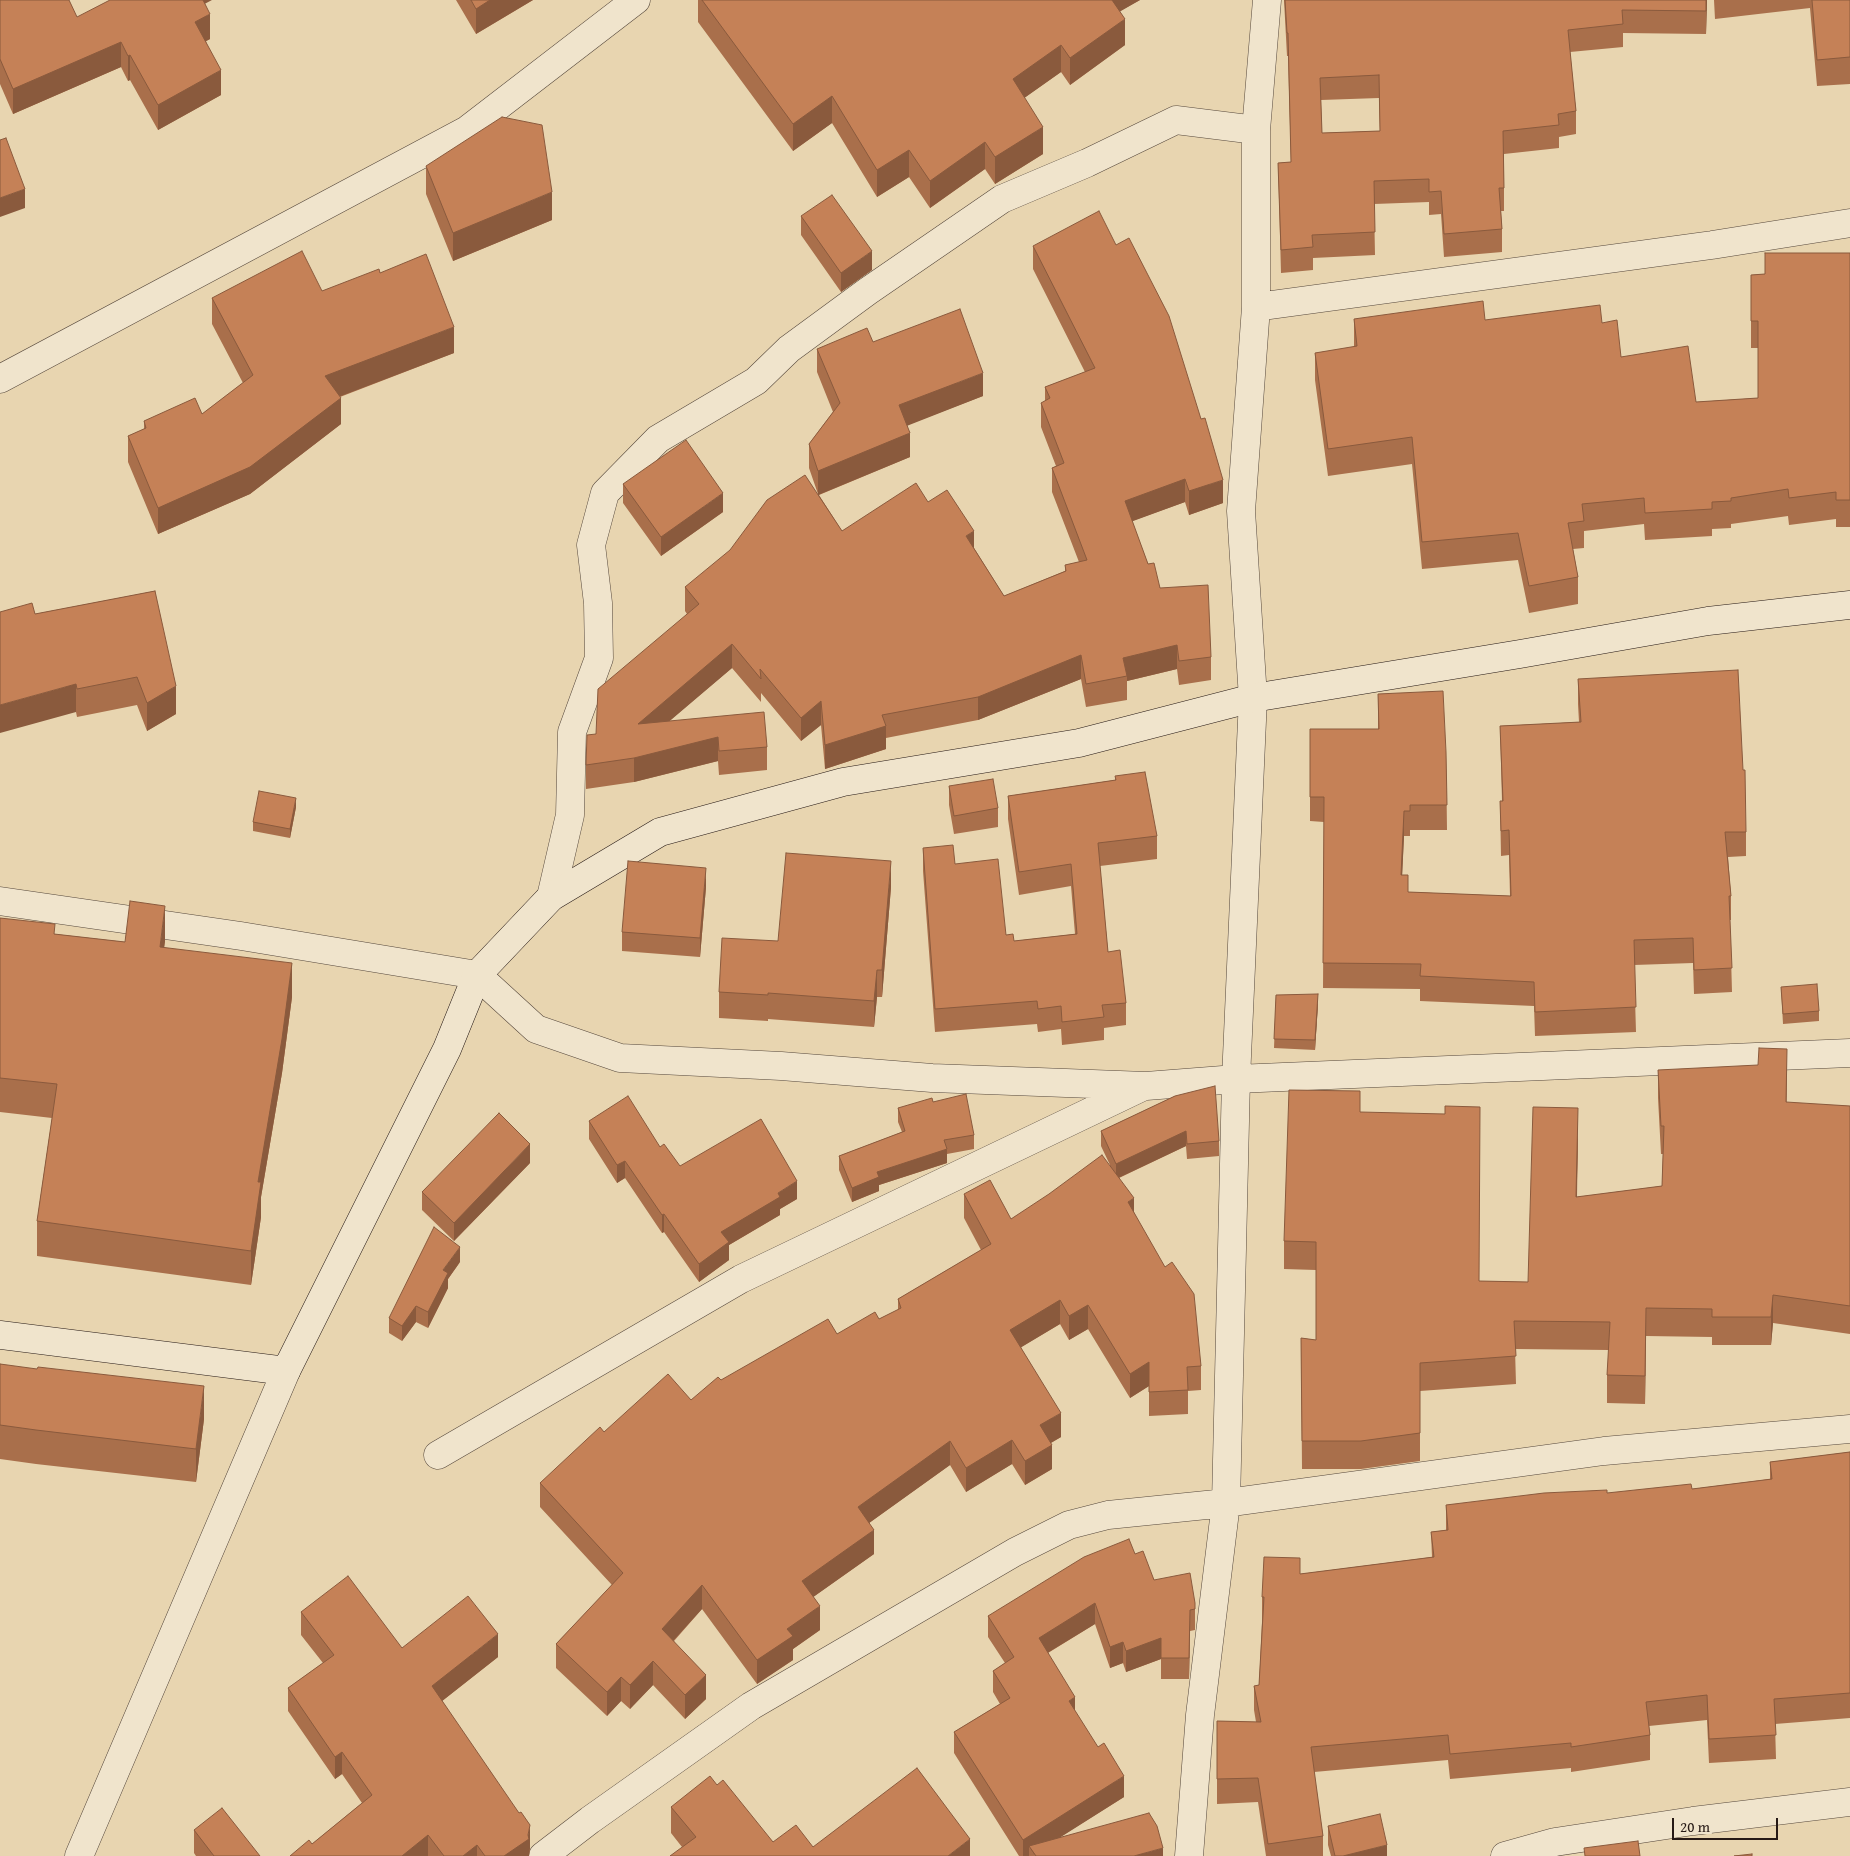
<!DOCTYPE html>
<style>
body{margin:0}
#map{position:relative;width:1850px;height:1856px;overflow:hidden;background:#e8d5b0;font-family:"Gentium Book Plus",serif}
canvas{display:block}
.scale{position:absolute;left:1672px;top:1818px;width:106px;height:22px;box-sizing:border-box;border:2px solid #261915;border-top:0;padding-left:6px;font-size:15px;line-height:18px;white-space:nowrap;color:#261915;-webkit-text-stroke:4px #f0e4cc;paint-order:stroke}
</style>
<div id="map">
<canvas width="1850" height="1856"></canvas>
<div class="scale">20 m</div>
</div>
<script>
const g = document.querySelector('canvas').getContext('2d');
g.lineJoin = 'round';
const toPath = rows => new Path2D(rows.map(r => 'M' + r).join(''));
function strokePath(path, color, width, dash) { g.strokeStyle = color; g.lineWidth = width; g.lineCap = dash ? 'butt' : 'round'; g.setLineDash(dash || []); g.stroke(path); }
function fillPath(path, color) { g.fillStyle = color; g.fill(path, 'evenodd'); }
const street = toPath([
 [1256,307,1712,245,1850,223],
 [0,379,467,130,636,0],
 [551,897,570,815,572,732,599,658,598,603,591,545,605,493,658,439,756,381,789,349,868,291,1002,199,1087,163,1176,120,1256,130],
 [0,901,241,936,477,975,536,1029,620,1058,781,1066,932,1078,1146,1086,1236,1079,1850,1053],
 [438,1455,741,1279,1142,1087],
 [79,1856,286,1371],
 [543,1856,590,1820,751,1706,1015,1552,1069,1525,1108,1515,1226,1503,1604,1451,1850,1429],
 [1189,1856,1200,1715,1226,1503,1236,1079,1253,698,1241,511,1256,307,1256,130,1267,0],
 [1505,1856,1555,1842,1693,1821,1850,1802]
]);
const secondary = toPath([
 [0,1335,286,1371,447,1049,477,975,551,897,660,832,843,782,1079,743,1253,698,1520,654,1708,621,1850,605]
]);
strokePath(street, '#56483c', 29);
strokePath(secondary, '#261915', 29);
strokePath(street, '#f0e4cc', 28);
strokePath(secondary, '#f0e4cc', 28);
fillPath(toPath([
 [0,0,77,17,205,4,210,39,206,41,221,95,158,130,130,80,128,81,121,67,13,114,0,84],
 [456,0,533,0,476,34],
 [698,0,1140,0,1120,11,1125,45,1070,85,1061,72,1024,98,1043,154,995,184,985,169,930,208,909,177,877,197,832,123,793,151,698,22],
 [1284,0,1707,0,1706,34,1623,33,1623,47,1570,52,1576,111,1576,134,1559,137,1559,148,1504,154,1504,211,1501,211,1502,229,1502,252,1444,257,1441,214,1429,215,1429,202,1374,204,1375,255,1313,258,1313,270,1281,273,1278,163,1291,162,1288,56,1287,56],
 [1379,98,1380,131,1322,133,1321,100],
 [1714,0,1850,0,1850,84,1817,86,1810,8,1715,19],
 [426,166,552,220,453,261,426,194],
 [801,216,872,270,841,292,801,235],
 [1033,246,1223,503,1189,515,1185,502,1132,521,1148,564,1160,588,1211,657,1211,680,1179,685,1177,669,1127,681,1127,700,1086,707,1081,679,978,720,886,738,886,749,825,769,821,725,801,741,761,693,761,702,732,668,669,721,767,747,767,770,719,775,718,761,634,782,586,789,586,765,596,734,687,614,685,611,685,587,818,494,809,468,809,444,833,412,817,372,817,349,873,342,983,396,907,425,910,457,819,495,842,531,928,502,974,548,1004,596,1065,571,1065,565,1079,562,1052,492,1052,468,1056,466,1041,427,1041,403,1045,401,1045,387,1085,372,1033,269],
 [1765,253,1850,253,1850,527,1836,527,1836,519,1789,525,1788,516,1731,524,1731,528,1712,529,1712,536,1645,540,1644,524,1584,531,1584,548,1573,549,1578,577,1578,604,1529,613,1518,560,1422,569,1412,464,1328,476,1315,380,1315,353,1354,347,1354,319,1485,320,1602,323,1621,357,1696,402,1758,398,1758,348,1751,348,1751,275,1765,274],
 [380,273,454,353,340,397,341,424,250,494,158,534,128,462,128,436,144,429,144,421,202,414,243,383,212,324,212,298,322,291],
 [623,484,723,512,661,556,623,503],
 [155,591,176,714,147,731,137,705,77,717,76,712,35,614],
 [1578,679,1746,832,1746,856,1728,857,1731,896,1731,920,1730,920,1732,992,1694,994,1693,963,1634,965,1636,1032,1535,1036,1534,1006,1420,1001,1420,989,1323,988,1324,822,1310,821,1310,729,1378,729,1378,694,1446,752,1447,830,1410,830,1410,836,1404,836,1402,875,1408,892,1510,896,1509,855,1501,856,1500,801,1502,801,1500,726,1579,722,1578,704],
 [1115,776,1157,836,1157,859,1100,866,1108,952,1126,1003,1126,1025,1104,1028,1104,1040,1062,1045,1061,1029,1038,1032,1037,1024,935,1032,923,871,923,848,955,864,1006,935,1014,941,1075,934,1071,886,1019,895,1008,819,1008,796,1115,780],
 [949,786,998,808,998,827,954,834,949,805],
 [296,807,290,838,253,831,253,822],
 [706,887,700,957,622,951,622,932],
 [891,887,882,997,877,997,874,1027,768,1019,768,1021,719,1018,719,992,778,941],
 [0,918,55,934,125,942,165,941,164,947,292,997,282,1073,261,1197,261,1217,251,1285,37,1256,37,1221,52,1118,0,1112],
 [1781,987,1819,1011,1819,1021,1783,1024],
 [1276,995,1318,1004,1315,1050,1274,1048],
 [1658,1070,1787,1077,1786,1103,1850,1106,1850,1334,1773,1323,1771,1345,1712,1345,1712,1337,1646,1336,1645,1404,1607,1403,1607,1375,1609,1350,1515,1349,1516,1384,1420,1391,1420,1461,1361,1469,1302,1469,1301,1338,1316,1340,1316,1270,1284,1269,1284,1241,1360,1112,1479,1281,1528,1282,1578,1136,1577,1197,1662,1186,1663,1154,1661,1154,1658,1098],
 [1175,1096,1219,1141,1219,1156,1187,1159,1186,1146,1119,1178,1201,1366,1201,1390,1188,1391,1188,1414,1149,1416,1149,1386,1130,1398,1088,1329,1069,1340,1060,1324,1021,1347,1061,1437,1051,1443,1052,1469,1025,1485,1012,1464,966,1492,950,1465,869,1523,874,1554,813,1597,820,1630,793,1649,793,1660,757,1684,702,1609,674,1641,706,1699,685,1719,653,1685,630,1709,621,1701,607,1716,556,1668,556,1644,612,1585,540,1507,540,1483,604,1432,691,1400,721,1380,837,1334,879,1319,898,1310,898,1299,981,1250,964,1218,964,1194,1011,1219,1110,1165,1101,1146,1101,1131],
 [933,1102,974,1135,974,1149,947,1154,947,1163,879,1185,879,1191,852,1202,839,1170,839,1156,902,1132,898,1122,898,1108],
 [589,1121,660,1147,680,1166,797,1199,780,1209,780,1215,729,1245,729,1260,699,1282,664,1232,662,1233,625,1178,617,1183,589,1139],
 [530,1163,454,1241,422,1210,422,1192],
 [460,1262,448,1279,448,1288,428,1328,416,1322,402,1341,389,1333,389,1318],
 [0,1364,204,1419,196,1482,36,1464,0,1459],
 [1850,1452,1850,1718,1775,1724,1776,1759,1709,1763,1707,1720,1649,1726,1650,1735,1650,1760,1571,1772,1571,1768,1450,1779,1448,1760,1314,1772,1323,1836,1323,1856,1266,1856,1258,1802,1217,1804,1217,1721,1256,1722,1254,1710,1254,1686,1259,1685,1262,1622,1262,1597,1300,1574,1432,1557,1431,1532,1446,1530,1446,1505,1607,1493,1692,1489,1770,1479,1770,1462],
 [1135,1554,1154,1580,1195,1603,1195,1630,1190,1631,1189,1679,1161,1679,1161,1659,1126,1672,1123,1663,1110,1668,1095,1624,1048,1653,1075,1712,1124,1797,1060,1837,1163,1856,1019,1856,954,1753,954,1732,1000,1704,993,1692,993,1671,1005,1663,988,1637,988,1616],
 [301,1612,402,1648,498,1657,442,1701,530,1848,529,1856,290,1856,312,1844,362,1803,342,1774,335,1779,288,1711,288,1688,323,1663,301,1635],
 [717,1785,773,1842,813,1847,970,1856,682,1847,671,1833,671,1807],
 [1328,1826,1387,1856,1331,1856,1328,1845],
 [194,1830,260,1856,196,1856,194,1853]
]), '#a96f4b');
fillPath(toPath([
 [195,0,212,0,195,9],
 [490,0,533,0,476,34,476,9],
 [1107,0,1140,0,1107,19],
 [1706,0,1707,0,1706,34],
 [210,14,210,39,195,47,195,22],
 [1125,19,1125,45,1070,85,1070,58],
 [121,42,121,67,13,114,13,89],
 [1061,45,1061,72,1013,106,1013,79],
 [130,55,130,80,128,81,128,56],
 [221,70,221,95,158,130,158,105],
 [832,96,832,123,793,151,793,124],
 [1043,127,1043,154,995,184,995,157],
 [985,142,985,169,930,208,930,181],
 [909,150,909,177,877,197,877,170],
 [25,189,25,208,0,217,0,198],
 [552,192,552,220,453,261,453,233],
 [872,251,872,270,841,292,841,273],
 [454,327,454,353,325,402,325,376],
 [983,373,983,396,899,429,899,405],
 [341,398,341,424,250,494,158,534,158,508],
 [910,433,910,457,818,495,818,471],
 [1185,479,1185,502,1125,524,1125,501],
 [1223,480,1223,503,1189,515,1189,491],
 [723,493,723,512,661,556,661,537],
 [974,531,974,555,966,536],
 [732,644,732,668,638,748,638,724],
 [1177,645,1177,669,1127,681,1127,676,1123,658],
 [1081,655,1081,679,978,720,978,697],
 [76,684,76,712,0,733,0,705],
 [176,686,176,714,147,731,147,703],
 [821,701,821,725,801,741,801,718],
 [886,726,886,749,825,769,825,745],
 [718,737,718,761,634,782,634,758],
 [296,798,296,807,290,838,290,829],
 [1404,811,1404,836,1401,900,1401,875],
 [891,861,891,887,882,997,882,970],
 [706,868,706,887,700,957,700,938],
 [165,906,165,941,160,981,160,947],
 [292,963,292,997,282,1073,261,1197,261,1217,251,1285,251,1251,258,1182],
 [877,970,877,997,874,1027,874,1001],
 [1318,994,1318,1004,1315,1050,1315,1040],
 [1787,1049,1787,1077,1786,1130,1786,1102],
 [1578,1108,1578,1136,1576,1225,1576,1197],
 [1186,1131,1186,1146,1116,1179,1116,1164],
 [530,1144,530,1163,454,1241,454,1223],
 [947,1149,947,1163,879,1185,879,1191,852,1202,852,1188,877,1172],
 [625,1161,625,1178,617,1183,617,1165],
 [797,1181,797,1199,780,1209,780,1215,729,1245,729,1260,699,1282,699,1264,721,1232,778,1193],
 [1134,1198,1134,1222,1128,1202],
 [664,1214,664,1232,662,1233,662,1215],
 [460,1247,460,1262,448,1279,448,1288,428,1328,428,1312,443,1270],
 [1773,1295,1773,1323,1771,1345,1771,1317],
 [1060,1300,1060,1324,1010,1354,1010,1330],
 [1088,1305,1088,1329,1069,1340,1069,1316],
 [416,1306,416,1322,402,1341,402,1326],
 [1646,1308,1646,1336,1645,1404,1645,1376],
 [1149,1362,1149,1386,1130,1398,1130,1374],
 [204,1386,204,1419,196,1482,196,1449],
 [1061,1413,1061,1437,1040,1449,1040,1425],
 [1012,1440,1012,1464,966,1492,966,1468],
 [950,1441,950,1465,858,1531,858,1507],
 [1052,1445,1052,1469,1025,1485,1025,1461],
 [874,1530,874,1554,802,1605,802,1581],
 [702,1585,702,1609,662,1653,662,1629],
 [1095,1603,1095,1624,1039,1658,1039,1638],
 [820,1606,820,1630,793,1649,793,1660,757,1684,757,1660,787,1629],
 [1190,1610,1190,1631,1189,1679,1189,1658],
 [498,1634,498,1657,432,1709,432,1686],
 [1161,1638,1161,1659,1126,1672,1126,1651],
 [1123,1642,1123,1663,1110,1668,1110,1647],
 [653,1661,653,1685,630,1709,630,1685],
 [706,1675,706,1699,685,1719,685,1695],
 [621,1677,621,1701,607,1716,607,1692],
 [1075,1697,1075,1718,1069,1701],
 [342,1752,342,1774,335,1779,335,1757],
 [1124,1776,1124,1797,1034,1854,1029,1846,1029,1856,1023,1856,1023,1840],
 [530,1825,530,1848,529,1856,504,1856,528,1835],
 [428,1835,428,1856,402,1856],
 [970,1839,970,1856,948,1856],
 [477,1845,477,1856,463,1856],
 [1387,1845,1387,1856,1343,1856],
 [1163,1848,1163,1856,1134,1856]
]), '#8a5a3d');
const building = toPath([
 [0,0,69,0,77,17,110,0,203,0,210,14,195,22,221,70,158,105,130,55,128,56,121,42,13,89,0,59,0,0],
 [471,0,490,0,476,9,471,0],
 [702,0,1112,0,1125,19,1070,58,1061,45,1013,79,1043,127,995,157,985,142,930,181,909,150,877,170,832,96,793,124,702,0],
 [1285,0,1706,0,1706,11,1622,10,1623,24,1568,30,1576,111,1558,114,1559,125,1503,131,1504,188,1499,188,1502,229,1444,234,1441,191,1429,192,1429,179,1374,181,1375,232,1312,235,1313,247,1281,250,1278,163,1291,162,1288,33,1287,33,1285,0],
 [1379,75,1380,131,1322,133,1320,78,1379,75],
 [1812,0,1850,0,1850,57,1817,60,1812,0],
 [502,117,542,125,552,192,453,233,426,166,502,117],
 [6,138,25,189,0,198,0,140,6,138],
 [832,195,872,251,841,273,801,216,832,195],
 [1099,211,1116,245,1129,238,1169,316,1201,419,1205,418,1223,480,1189,491,1185,479,1125,501,1148,564,1154,563,1160,588,1208,585,1211,657,1179,661,1177,645,1123,658,1127,676,1086,684,1081,655,978,697,882,715,886,726,825,745,821,701,801,718,760,669,761,679,732,644,638,724,764,712,767,747,719,751,718,737,634,758,586,765,587,735,596,734,598,689,699,604,685,587,730,550,767,500,805,475,842,531,916,483,928,502,947,490,974,531,966,536,1004,596,1066,571,1065,565,1087,560,1052,468,1064,463,1041,403,1050,398,1045,387,1095,368,1033,246,1099,211],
 [302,251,322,291,379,269,380,273,426,254,454,327,325,376,341,398,250,467,158,508,128,436,146,428,144,421,195,398,202,414,253,375,212,298,302,251],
 [1765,253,1850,253,1850,500,1836,500,1836,492,1789,498,1788,489,1731,498,1731,501,1712,502,1712,509,1645,513,1644,498,1582,504,1584,521,1568,523,1578,577,1529,586,1518,533,1422,542,1412,437,1328,449,1315,353,1357,346,1354,319,1483,301,1485,320,1600,305,1602,323,1617,320,1621,357,1688,346,1696,402,1758,398,1758,321,1751,321,1751,275,1765,274,1765,253],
 [960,309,983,373,899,405,910,433,818,471,809,444,840,403,817,349,867,328,873,342,960,309],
 [686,440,723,493,661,537,623,484,686,440],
 [155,591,176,686,147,703,137,677,77,689,76,684,0,705,0,612,32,603,35,614,155,591],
 [1738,670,1743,770,1745,770,1746,832,1725,832,1731,896,1729,896,1732,968,1694,970,1693,938,1634,940,1636,1007,1535,1012,1534,982,1420,976,1421,964,1323,963,1324,797,1310,797,1310,729,1379,729,1378,694,1443,691,1446,752,1447,805,1410,805,1410,811,1404,811,1401,875,1408,875,1408,892,1511,896,1509,830,1501,831,1500,801,1503,801,1500,726,1581,722,1578,679,1738,670],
 [1145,772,1157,836,1098,843,1108,952,1120,950,1126,1003,1102,1005,1104,1017,1062,1022,1061,1006,1038,1009,1037,1001,935,1009,923,848,953,845,955,864,998,859,1006,935,1013,934,1014,941,1077,934,1071,864,1019,872,1008,796,1116,780,1115,776,1145,772],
 [993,779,998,808,954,816,949,786,993,779],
 [259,791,296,798,290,829,253,822,259,791],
 [786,853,891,861,882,970,877,970,874,1001,768,993,768,995,719,992,722,938,778,941,786,853],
 [628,861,706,868,700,938,622,932,628,861],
 [130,901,165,906,160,947,292,963,282,1039,258,1182,261,1182,251,1251,37,1221,57,1084,0,1078,0,918,55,924,54,934,125,942,130,901],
 [1817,984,1819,1011,1783,1014,1781,987,1817,984],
 [1318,994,1315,1040,1274,1039,1276,995,1318,994],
 [1759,1048,1787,1049,1786,1102,1850,1106,1850,1306,1773,1295,1771,1317,1712,1317,1712,1309,1646,1308,1645,1376,1607,1375,1610,1322,1514,1321,1516,1356,1420,1363,1420,1433,1361,1441,1302,1441,1301,1338,1316,1340,1316,1242,1284,1241,1289,1090,1360,1091,1360,1112,1445,1114,1445,1106,1480,1107,1479,1281,1528,1282,1533,1107,1578,1108,1576,1197,1662,1186,1664,1126,1661,1126,1658,1070,1758,1065,1759,1048],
 [1215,1086,1219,1141,1187,1144,1186,1131,1116,1164,1101,1131,1175,1096,1215,1086],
 [966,1094,974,1135,944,1140,947,1149,877,1172,879,1177,852,1188,839,1156,905,1131,898,1108,932,1098,933,1102,966,1094],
 [628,1096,660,1147,664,1144,680,1166,761,1119,797,1181,778,1193,780,1197,721,1232,729,1242,699,1264,664,1214,662,1215,625,1161,617,1165,589,1121,628,1096],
 [499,1113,530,1144,454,1223,422,1192,499,1113],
 [1102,1155,1134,1198,1128,1202,1165,1267,1172,1262,1194,1294,1201,1366,1187,1367,1188,1390,1149,1392,1149,1362,1130,1374,1088,1305,1069,1316,1060,1300,1010,1330,1061,1413,1040,1425,1052,1445,1025,1461,1012,1440,966,1468,950,1441,858,1507,874,1530,802,1581,820,1606,787,1629,793,1636,757,1660,702,1585,662,1629,706,1675,685,1695,653,1661,630,1685,621,1677,607,1692,556,1644,623,1573,540,1483,600,1427,604,1432,668,1374,691,1400,718,1377,721,1380,828,1319,837,1334,875,1312,879,1319,901,1308,898,1299,991,1244,964,1194,990,1180,1011,1219,1049,1194,1102,1155],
 [434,1227,460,1247,443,1270,448,1273,428,1312,416,1306,402,1326,389,1318,434,1227],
 [0,1364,37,1369,38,1367,204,1386,196,1449,36,1430,0,1425,0,1364],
 [1850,1452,1850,1693,1774,1699,1776,1735,1709,1739,1707,1695,1646,1702,1650,1735,1571,1747,1571,1743,1450,1754,1448,1735,1311,1747,1323,1836,1268,1844,1258,1778,1217,1779,1217,1721,1261,1722,1254,1686,1259,1685,1264,1597,1262,1597,1264,1557,1300,1558,1300,1574,1434,1557,1431,1532,1448,1530,1446,1505,1544,1493,1607,1490,1607,1493,1691,1484,1692,1489,1772,1479,1770,1462,1850,1452],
 [1129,1539,1135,1554,1143,1551,1154,1580,1190,1573,1195,1603,1195,1609,1190,1610,1189,1658,1161,1658,1161,1638,1126,1651,1123,1642,1110,1647,1095,1603,1039,1638,1075,1697,1069,1701,1098,1747,1104,1743,1124,1776,1023,1840,954,1732,1010,1698,993,1671,1014,1657,988,1616,1084,1557,1129,1539],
 [348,1576,402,1648,468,1596,498,1634,432,1686,519,1813,521,1812,530,1825,528,1835,529,1839,504,1856,485,1856,477,1845,463,1856,444,1856,428,1835,402,1856,290,1856,309,1840,312,1844,372,1795,342,1752,335,1757,288,1688,334,1655,301,1612,348,1576],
 [917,1768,970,1839,948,1856,670,1856,696,1837,671,1807,710,1776,717,1785,723,1780,773,1842,796,1825,813,1847,917,1768],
 [222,1808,260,1856,214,1856,194,1830,222,1808],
 [1149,1813,1157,1826,1163,1848,1134,1856,1036,1856,1029,1846,1149,1813],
 [1380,1814,1387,1845,1343,1856,1335,1856,1328,1826,1380,1814],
 [1638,1841,1640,1856,1585,1856,1584,1848,1638,1841],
 [1752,1854,1752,1856,1734,1856,1752,1854]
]);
fillPath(building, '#c58157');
strokePath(building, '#8a5a3d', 1);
</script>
